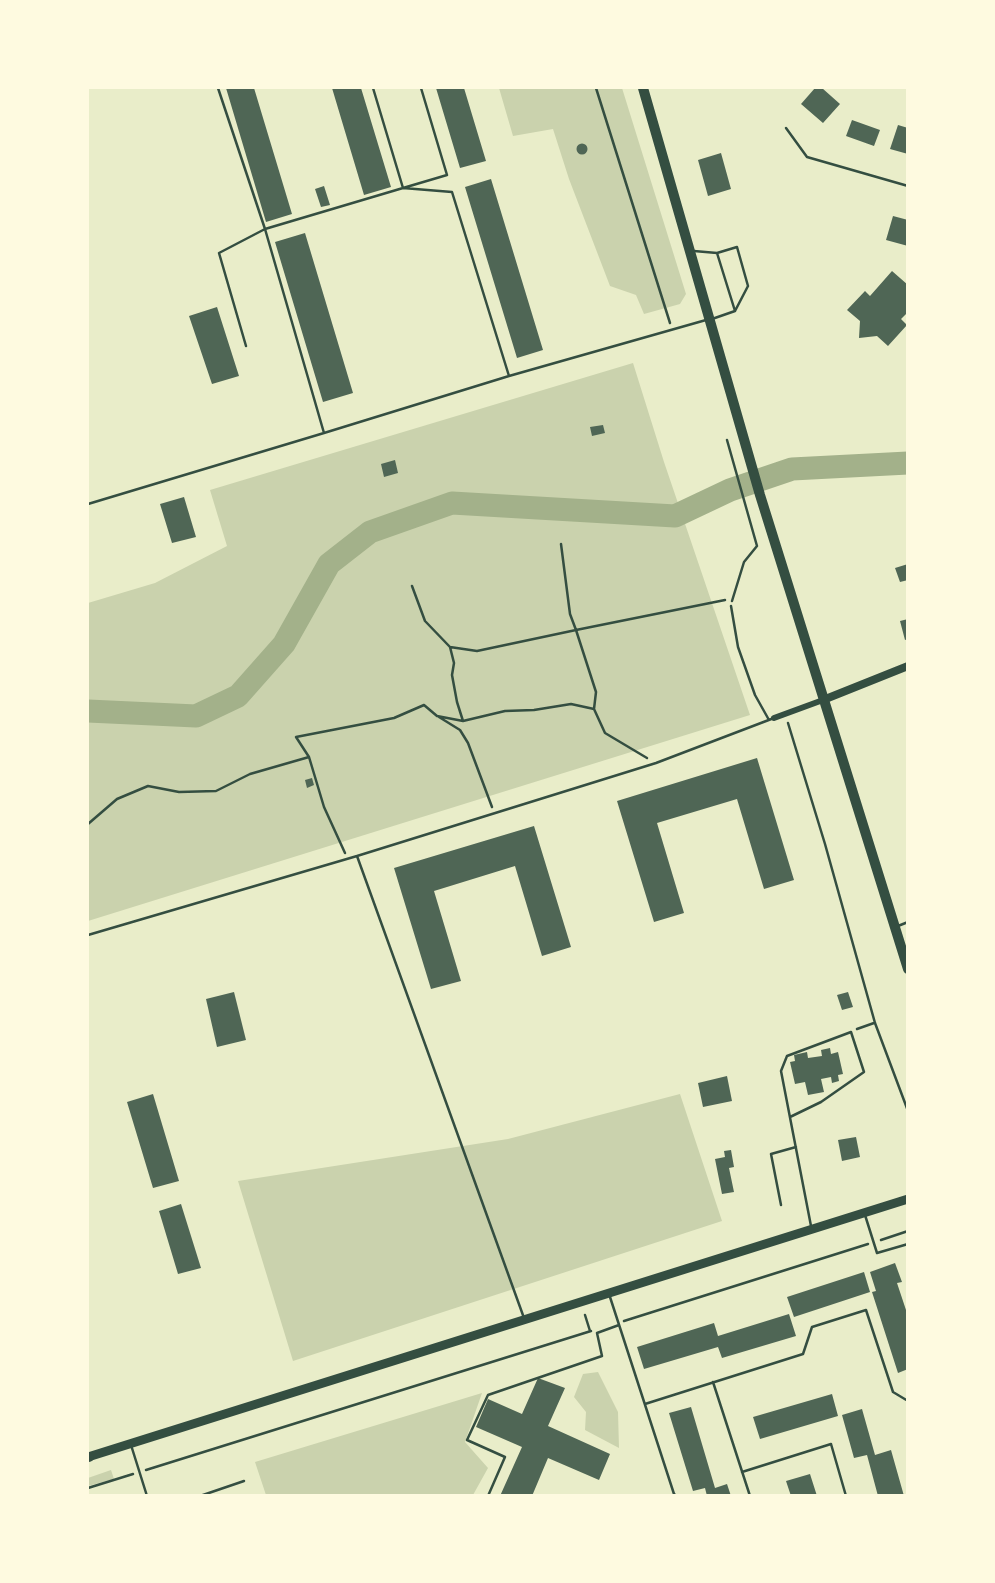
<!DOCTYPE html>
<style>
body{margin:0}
#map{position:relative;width:995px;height:1583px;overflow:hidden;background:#e9edc9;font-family:"DejaVu Sans",sans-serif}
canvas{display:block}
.frame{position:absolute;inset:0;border:89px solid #fefae0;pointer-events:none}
</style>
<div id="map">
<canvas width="995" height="1583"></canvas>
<div class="frame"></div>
</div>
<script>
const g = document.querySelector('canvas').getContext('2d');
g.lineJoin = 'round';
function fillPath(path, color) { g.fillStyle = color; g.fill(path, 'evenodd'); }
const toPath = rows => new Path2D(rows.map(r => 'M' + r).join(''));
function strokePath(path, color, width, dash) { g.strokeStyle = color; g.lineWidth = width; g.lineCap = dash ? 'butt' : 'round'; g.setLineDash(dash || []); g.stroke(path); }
fillPath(toPath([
 [499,88,622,88,686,294,680,304,644,314,636,295,610,286,569,179,553,129,513,136],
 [633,363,664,462,750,715,88,921,88,603,155,583,227,546,210,490],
 [680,1094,722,1221,293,1361,238,1181,508,1139],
 [598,1372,618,1412,619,1448,585,1430,586,1412,574,1397,583,1374],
 [482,1393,465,1442,488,1468,473,1495,266,1495,255,1462],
 [111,1470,114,1479,88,1486,88,1478]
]), '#cad2ad');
strokePath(toPath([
 [88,711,196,716,238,696,284,644,329,564,370,532,452,503,675,516,730,490,792,469,908,463]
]), '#a3b18a', 23);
fillPath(toPath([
 [226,88,254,88,292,214,266,222],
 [332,88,361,88,391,187,364,195],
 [436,88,464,88,486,161,460,168],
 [815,88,822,88,840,104,823,123,801,104],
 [852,120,880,130,874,146,846,136],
 [898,125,908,128,908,154,890,149],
 '576.5 149a5.5 5.5 0 1 1 11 0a5.5 5.5 0 1 1-11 0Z',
 [721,153,731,189,708,196,698,160],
 [491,179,543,350,517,358,465,187],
 [324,186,330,205,321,207,315,189],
 [893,216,908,220,908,246,886,240],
 [305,233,353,393,323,402,275,242],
 [892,271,908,285,908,312,901,319,907,325,888,346,877,336,859,338,860,321,847,310,865,291,870,296],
 [217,307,239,376,212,384,189,316],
 [603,425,605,433,592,436,590,427],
 [395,460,398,473,384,477,381,464],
 [184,497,196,537,172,543,160,504],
 [908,564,908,580,900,582,895,568],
 [908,619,908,639,905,640,900,621],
 [757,758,794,880,764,889,737,799,657,823,684,913,654,922,617,801],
 [312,778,314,785,307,788,305,780],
 [534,826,571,947,542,956,515,866,434,891,461,981,431,989,394,868],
 [234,992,246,1040,217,1047,206,999],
 [848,992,853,1007,842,1010,837,995],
 [830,1048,831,1054,838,1052,843,1074,838,1075,839,1081,832,1083,831,1077,821,1079,824,1092,808,1095,805,1082,795,1084,790,1062,795,1061,794,1055,807,1052,808,1058,822,1056,821,1050],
 [727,1076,732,1101,703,1107,698,1083],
 [153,1094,179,1181,153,1188,127,1102],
 [856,1137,860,1157,842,1161,838,1140],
 [731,1150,734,1167,729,1168,734,1192,722,1194,715,1159,725,1157,724,1151],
 [181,1204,201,1268,178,1274,159,1211],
 [895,1263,902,1282,897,1283,908,1316,908,1369,898,1373,872,1292,876,1291,870,1272],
 [864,1272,870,1292,794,1317,787,1297],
 [789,1314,796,1336,722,1358,718,1347,644,1369,637,1347,714,1323,718,1336],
 [538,1378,565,1388,548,1426,610,1454,599,1480,548,1458,532,1496,500,1496,522,1447,476,1427,488,1399,522,1414],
 [832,1394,838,1416,760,1439,753,1417],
 [691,1407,715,1488,727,1484,731,1496,707,1496,705,1488,693,1491,669,1413],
 [862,1409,875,1455,891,1450,904,1496,878,1496,867,1455,854,1458,842,1415],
 [810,1474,817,1496,791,1496,786,1481]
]), '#4f6655');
strokePath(toPath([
 [596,88,670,323],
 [727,440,757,546,744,562,732,601],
 [561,544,570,614,576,630,725,600],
 [412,586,425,621,450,647,477,651,576,630,596,692,594,709],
 [450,647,454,663,452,675,457,702,463,721],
 [439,717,460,730,468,743,492,807],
 [788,723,825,844,875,1023,908,1111],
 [88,824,117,799,148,786,179,792,216,791,250,774,309,757],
 [345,853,324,807,309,757,296,737,394,718,424,705,437,716,463,721,505,711,534,710,571,704,594,709,605,733,647,758],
 [857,1029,874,1023],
 [881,1240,908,1231],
 [585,1315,590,1331],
 [624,1321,868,1244],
 [146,1470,591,1331],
 [88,1488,133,1474]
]), '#344e41', 2.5);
strokePath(toPath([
 [218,88,265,229,324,433,509,376,706,320],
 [421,88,447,175,403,188,452,192,509,376],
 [786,128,807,157,908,186],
 [694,251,717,253,735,311],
 [712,319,735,311,748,286,737,247,717,253],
 [246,346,219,253,265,229,403,188,373,88],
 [88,504,324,433],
 [731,606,738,647,755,695,769,720],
 [898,926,908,922],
 [88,935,357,856],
 [790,1117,821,1102,864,1072,851,1032,787,1056,781,1071,811,1226],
 [781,1205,771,1154,796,1147],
 [865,1215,877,1253,908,1244],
 [610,1297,674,1494,677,1496],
 [524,1318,357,856,656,763,774,718],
 [713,1382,750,1496],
 [645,1404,803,1354,812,1327,866,1310,893,1392,908,1401],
 [131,1445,147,1496],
 [742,1472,831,1444,846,1496],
 [200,1496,244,1481],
 [488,1496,505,1457,467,1440,488,1395,602,1356,597,1333,619,1325]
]), '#344e41', 2.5);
strokePath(toPath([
 [774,718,823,700]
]), '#344e41', 6);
strokePath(toPath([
 [823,700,908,666]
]), '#344e41', 8);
strokePath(toPath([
 [88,1457,908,1199]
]), '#344e41', 9);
strokePath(toPath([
 [643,88,760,495,908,969],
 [88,1457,89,1457]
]), '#344e41', 10);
</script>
